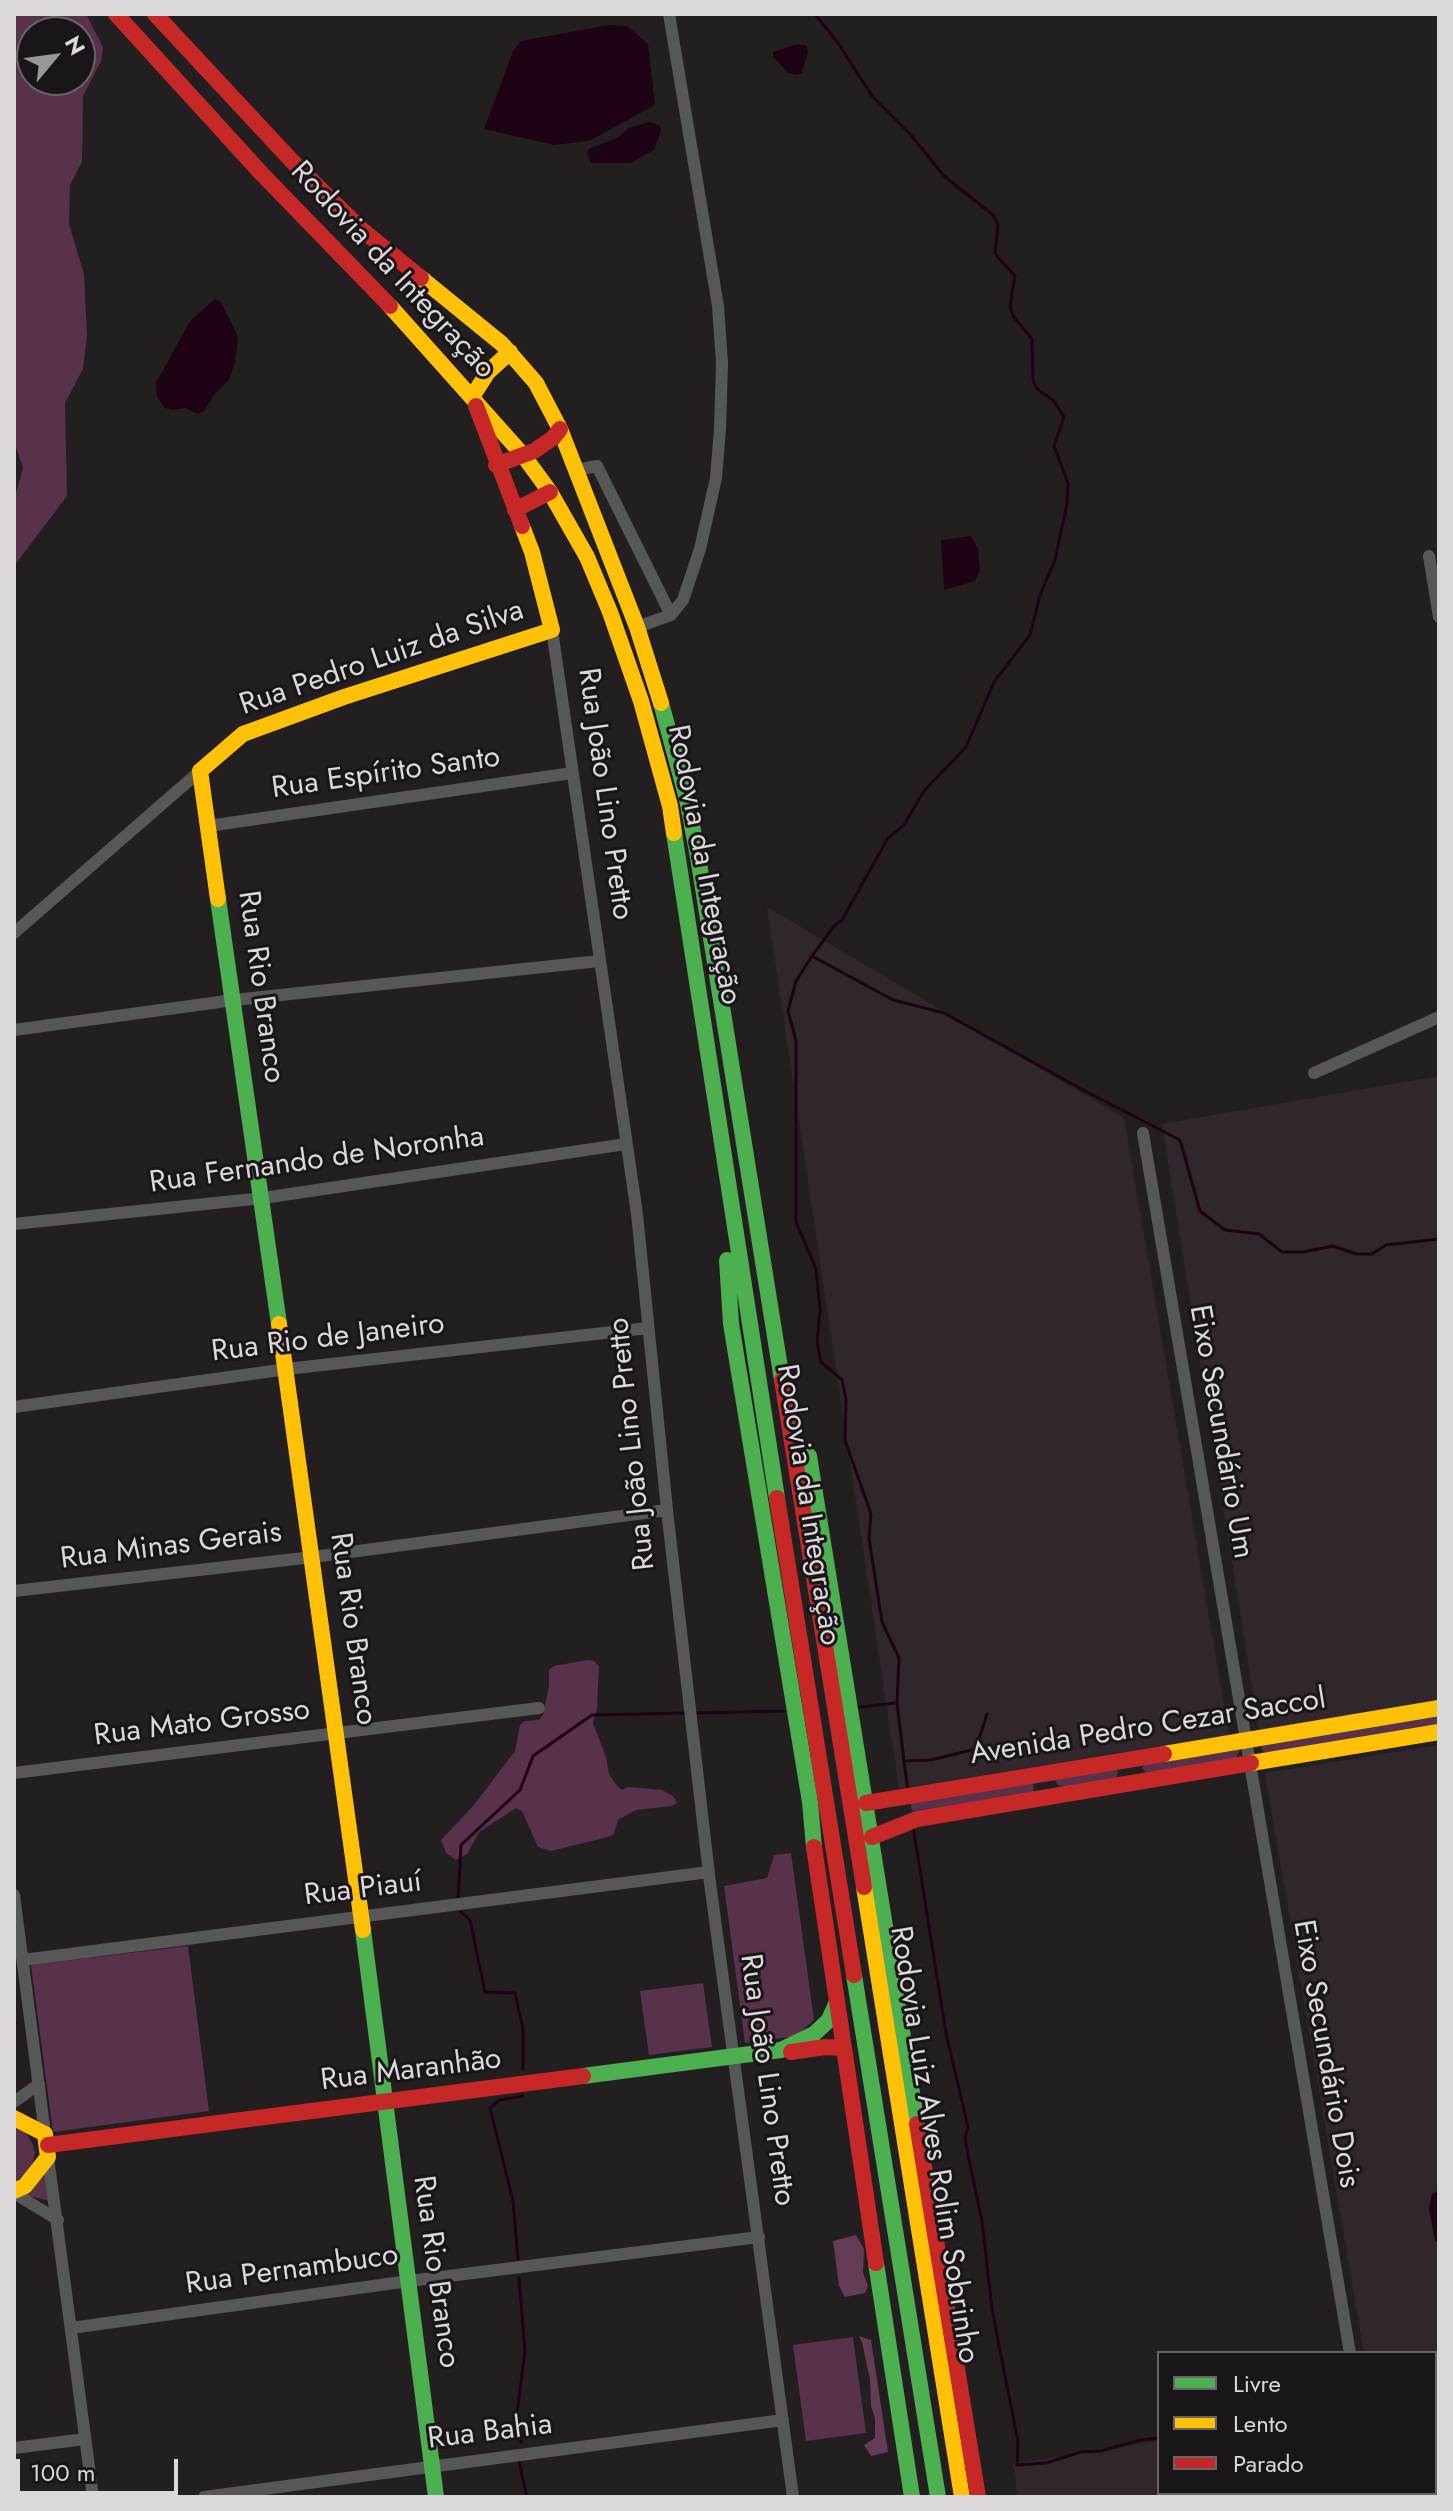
<!DOCTYPE html>
<meta charset="utf-8">
<style>
body{margin:0}
#map{position:relative;width:1453px;height:2511px;overflow:hidden;background:#231f21;font-family:Jost,sans-serif}
canvas{display:block}
.frame{position:absolute;inset:0;border:16px solid #dbd8da;pointer-events:none}
.legend{position:absolute;left:1157px;top:2351px;width:280px;height:144px;box-sizing:border-box;background:#1a1518;border:2px solid #676366;margin:0;padding:10px 14px;list-style:none;font-size:24px;color:#dbd8da}
.legend li{display:flex;align-items:center;gap:16px;height:40px}
.legend b{width:40px;border:2px solid #676366}
.north{position:absolute;left:16px;top:16px;width:80px;height:80px;box-sizing:border-box;background:#1a1518;border:2px solid #676366;border-radius:50%;rotate:61deg;font-size:22px;font-weight:700;line-height:32px;text-align:center;color:#dbd8da}
.north::after{content:'';display:block;margin:auto;width:28px;height:36px;background:#9b9799;clip-path:polygon(50% 0,100% 100%,50% 72%,0 100%)}
.scale{position:absolute;left:16px;top:2459px;width:162px;height:36px;box-sizing:border-box;border:4px solid #dbd8da;border-top:0;padding-left:10px;font-size:24px;line-height:28px;white-space:nowrap;color:#dbd8da;-webkit-text-stroke:6px #1a1518;paint-order:stroke}
</style>
<div id="map">
<canvas width="1453" height="2511"></canvas>
<div class="frame"></div>
<ul class="legend">
<li><b style="height:10px;background:#4caf50"></b>Livre</li>
<li><b style="height:10px;background:#ffc107"></b>Lento</li>
<li><b style="height:10px;background:#c62828"></b>Parado</li>
</ul>
<div class="north">N</div>
<div class="scale">100 m</div>
</div>
<script>
const g = document.querySelector('canvas').getContext('2d');
g.lineJoin = 'round';
function fillPath(path, color) { g.fillStyle = color; g.fill(path, 'evenodd'); }
const toPath = rows => new Path2D(rows.map(r => 'M' + r).join(''));
function strokePath(path, color, width, dash) { g.strokeStyle = color; g.lineWidth = width; g.lineCap = dash ? 'butt' : 'round'; g.setLineDash(dash || []); g.stroke(path); }
function label(font, color, halo, rows, align = 'center') {
  g.font = font + ' Jost,sans-serif'; g.lineWidth = 6; g.setLineDash([]); g.textBaseline = 'middle'; g.strokeStyle = halo; g.fillStyle = color; for (const [text, x, y, turn = 0] of rows) {
    g.save(); g.translate(x, y); g.rotate((+turn || 0) * Math.PI / 180); g.textAlign = isNaN(turn) ? turn : align; if (halo) g.strokeText(text, 0, 0); g.fillText(text, 0, 0); g.restore();
  }
}
fillPath(toPath([
 [767,907,1124,1118,1229,1735,899,1789],
 [1439,1076,1439,1701,1259,1730,1162,1124],
 [1439,1745,1439,2497,1389,2497,1388,2493,1435,2493,1435,2353,1364,2353,1265,1773],
 [1159,2441,1159,2493,1355,2493,1356,2497,1018,2497,1013,2464]
]), '#30272d');
fillPath(toPath([
 [14,14,86,14,103,47,101,61,83,96,82,162,70,185,69,224,84,274,87,337,83,369,65,403,67,496,14,566,14,500,23,468,14,441],
 [80,32,80,80,32,80,32,32],
 [588,1660,594,1661,599,1666,597,1709,593,1723,606,1757,609,1774,617,1786,622,1790,628,1787,662,1790,673,1796,677,1803,671,1806,636,1810,618,1820,614,1834,608,1837,551,1851,538,1847,522,1811,516,1808,479,1832,467,1854,456,1860,446,1853,441,1840,474,1805,515,1751,520,1725,525,1721,539,1720,543,1715,549,1686,549,1670,554,1666],
 [1439,1714,1439,1725,1272,1753,1264,1752,1261,1748,1266,1742],
 [1233,1748,1240,1751,1236,1758,1148,1774,1142,1768,1146,1762],
 [1115,1766,1118,1772,1116,1779,1068,1787,1058,1785,1055,1781,1059,1776],
 [1031,1781,1034,1787,1033,1793,912,1811,910,1800],
 [791,1853,814,2020,796,2036,745,2043,724,1886,767,1878,774,1855],
 [188,1946,209,2111,53,2132,31,1965],
 [703,1983,712,2047,649,2055,640,1991],
 [14,2124,26,2132,33,2145,35,2153,32,2166,27,2174,14,2183],
 [47,2173,50,2201,21,2194],
 [853,2337,866,2433,806,2441,793,2345]
]), '#58314b');
fillPath(toPath([
 [856,2235,864,2249,863,2273,868,2286,865,2293,845,2297,839,2286,833,2241],
 [859,2336,871,2340,888,2452,871,2456,864,2445,875,2438,875,2418,871,2406,870,2380,862,2342]
]), '#643c55');
fillPath(toPath([
 [609,25,627,26,648,44,655,105,589,141,554,145,484,129,513,51,521,41],
 [797,44,807,46,808,52,802,73,798,75,788,73,773,57,773,52],
 [649,122,659,125,661,130,654,150,630,163,591,163,587,153,589,149,617,138,629,128],
 [215,299,221,302,238,337,235,363,228,381,214,395,204,411,198,414,185,408,172,410,165,408,157,397,156,383,190,321],
 [971,536,978,549,980,571,975,581,944,590,941,540],
 [1439,2190,1439,2244,1435,2241,1429,2208,1432,2194]
]), '#1e0315');
strokePath(toPath([
 [815,14,838,43,872,96,911,135,944,176,993,215,998,224,995,254,1015,276,1010,306,1013,316,1032,339,1033,380,1037,389,1054,401,1064,417,1054,446,1068,483,1067,504,1055,560,1040,595,1030,635,994,682,966,747,924,791,904,825,888,838,842,920,834,926,812,956,796,981,788,1011,796,1041,796,1222,816,1269,820,1310,817,1342,821,1362,842,1380,846,1399,845,1440,871,1514,869,1538,882,1622,899,1658,897,1703,904,1761,931,1760,976,1749,987,1714],
 [812,956,893,1000,944,1013,1083,1090,1180,1140,1200,1211,1225,1230,1259,1234,1282,1252,1303,1252,1333,1246,1356,1254,1372,1254,1386,1245,1439,1239],
 [860,1707,896,1703],
 [696,1713,784,1711],
 [904,1762,908,1790],
 [913,1826,946,2033,968,2127,965,2137,968,2155,982,2221,992,2309,1018,2442,1017,2465,1046,2463,1081,2452,1101,2451,1140,2440,1159,2438],
 [458,1900,461,1845,520,1790,533,1756,592,1715,688,1713],
 [461,1912,470,1920,485,1992,515,1993,523,2029,523,2069],
 [518,2259,513,2201,490,2108,500,2100,523,2096],
 [519,2278,525,2351,517,2413,521,2442],
 [519,2462,527,2497],
 [1391,2493,1399,2497]
]), '#1e0315', 3);
strokePath(toPath([
 [576,470,597,466,671,615],
 [1429,556,1439,617],
 [637,627,671,615,683,600,700,549,716,478,720,429,722,363,718,306,669,14],
 [552,630,637,1214,667,1510,710,1883,793,2497],
 [208,826,572,773],
 [14,933,200,771],
 [14,1030,234,1000,599,961],
 [1314,1073,1439,1017],
 [1143,1133,1350,2353],
 [14,1224,263,1198,626,1144],
 [14,1407,287,1369,648,1328],
 [14,1591,313,1557,667,1510],
 [14,1773,539,1708],
 [14,1895,45,2134],
 [23,1960,709,1872],
 [14,2102,39,2084],
 [48,2157,93,2497],
 [14,2193,58,2220],
 [71,2328,409,2281,759,2237],
 [14,2448,85,2439],
 [1374,2493,1374,2497],
 [204,2497,783,2420]
]), '#585757', 12);
strokePath(toPath([
 [661,703,687,799,698,857,782,1380],
 [674,833,777,1498],
 [218,899,279,1324],
 [727,1260,731,1324,810,1802,814,1847],
 [809,1456,917,2124],
 [363,1930,436,2497],
 [854,1975,938,2497],
 [583,2076,781,2050,814,2034,829,2020,836,2004],
 [876,2263,912,2497]
]), '#4caf50', 16);
strokePath(toPath([
 [421,278,502,344,536,383,560,429,637,627,661,703],
 [390,306,523,455,550,492,587,557,610,612,641,701,670,806,674,833],
 [472,397,488,372,510,352],
 [218,899,200,771,243,734,344,697,552,630,532,552,522,526],
 [279,1324,363,1930],
 [1164,1754,1439,1708],
 [1251,1763,1439,1732],
 [864,1887,962,2497],
 [14,2118,45,2134,48,2157,25,2186,14,2191]
]), '#ffc107', 16);
strokePath(toPath([
 [116,14,261,173,390,306],
 [155,14,291,160,361,229,421,278],
 [476,406,522,526],
 [496,465,534,451,553,438,560,429],
 [515,510,550,492],
 [782,1380,864,1887],
 [777,1498,854,1975],
 [866,1803,1164,1754],
 [872,1837,917,1819,1251,1763],
 [814,1847,876,2263],
 [791,2052,825,2047,843,2048],
 [917,2124,978,2497],
 [48,2145,583,2076]
]), '#c62828', 16);
label('30px', '#dbd8da', '#1a1518', [
 ["Rodovia da Integração",392,271,47],
 ["Rua Pedro Luiz da Silva",382,659,-19],
 ["Rua Espírito Santo",386,774,-8],
 ["Rua João Lino Pretto",604,794,82],
 ["Rodovia da Integração",703,865,79],
 ["Rua Rio Branco",260,987,82],
 ["Rua Fernando de Noronha",317,1161,-8],
 ["Rua Rio de Janeiro",328,1339,-7],
 ["Eixo Secundário Um",1220,1432,80],
 ["Rua João Lino Pretto",633,1444,-96],
 ["Rodovia da Integração",807,1505,81],
 ["Rua Minas Gerais",171,1547,-7],
 ["Rua Rio Branco",352,1629,82],
 ["Rua Mato Grosso",202,1724,-7],
 ["Avenida Pedro Cezar Saccol",1148,1728,-9],
 ["Rua Piauí",363,1890,-7],
 ["Eixo Secundário Dois",1325,2054,80],
 ["Rua Maranhão",411,2071,-7],
 ["Rua João Lino Pretto",766,2080,82],
 ["Rodovia Luiz Alves Rolim Sobrinho",933,2145,81],
 ["Rua Pernambuco",292,2271,-8],
 ["Rua Rio Branco",435,2272,82],
 ["Rua Bahia",490,2433,-7]
]);
</script>
